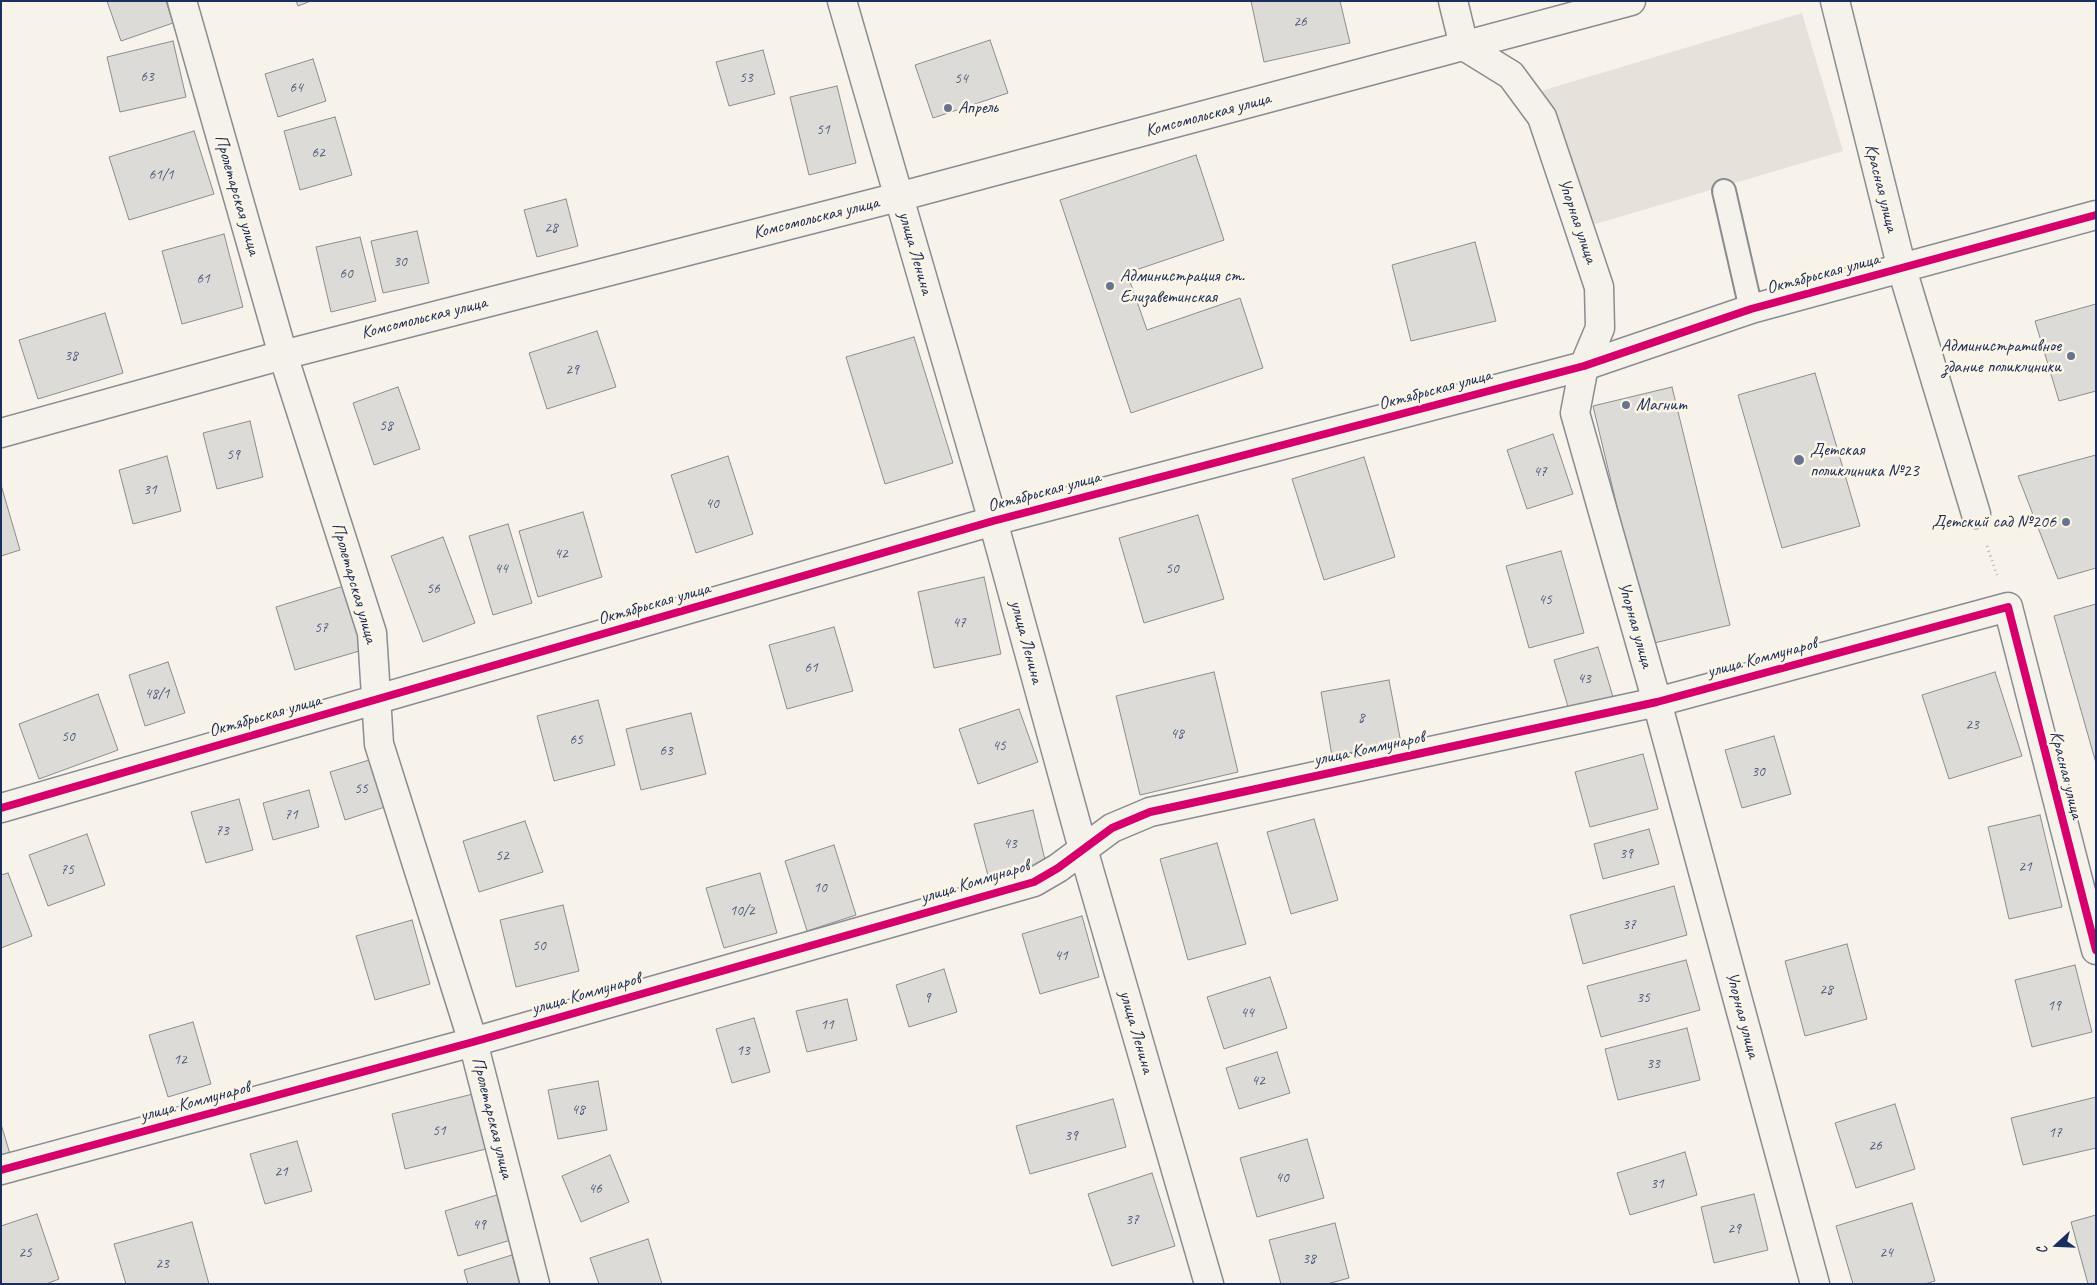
<!DOCTYPE html>
<meta charset="utf-8">
<style>
body{margin:0}
#map{position:relative;width:2097px;height:1285px;overflow:hidden;background:#f7f3ea;font-family:Caveat,sans-serif}
canvas{display:block}
.frame{position:absolute;inset:0;border:2px solid #1b2f5e;pointer-events:none}
.north{position:absolute;left:2032px;top:1220px;width:50px;height:50px;-webkit-text-stroke:4px #fcf5e5;paint-order:stroke;rotate:250deg;font-size:14px;font-weight:700;line-height:20px;text-align:center;color:#1b2f5e}
.north::after{content:'';display:block;margin:auto;width:18px;height:22px;background:#1b2f5e;clip-path:polygon(50% 0,100% 100%,50% 72%,0 100%)}
</style>
<div id="map">
<canvas width="2097" height="1285"></canvas>
<div class="frame"></div>
<div class="north">С</div>
</div>
<script>
const g = document.querySelector('canvas').getContext('2d');
g.lineJoin = 'round';
function fillPath(path, color) { g.fillStyle = color; g.fill(path, 'evenodd'); }
const toPath = rows => new Path2D(rows.map(r => 'M' + r).join(''));
function strokePath(path, color, width, dash) { g.strokeStyle = color; g.lineWidth = width; g.lineCap = dash ? 'butt' : 'round'; g.setLineDash(dash || []); g.stroke(path); }
function label(font, color, halo, rows, align = 'center') {
  g.font = font + ' Caveat,sans-serif'; g.lineWidth = 5; g.setLineDash([]); g.textBaseline = 'middle'; g.strokeStyle = halo; g.fillStyle = color; for (const [text, x, y, turn = 0] of rows) {
    g.save(); g.translate(x, y); g.rotate((+turn || 0) * Math.PI / 180); g.textAlign = isNaN(turn) ? turn : align; if (halo) g.strokeText(text, 0, 0); g.fillText(text, 0, 0); g.restore();
  }
}
fillPath(toPath([
 [1802,13,1843,151,1582,228,1541,91]
]), '#e6e2db');
const building = toPath([
 [107,1,166,1,173,23,121,41,107,1],
 [296,1,311,1,298,6,296,1],
 [1251,1,1340,1,1350,43,1264,62,1251,1],
 [990,40,1008,93,933,118,915,65,990,40],
 [173,41,186,97,120,112,107,57,173,41],
 [763,50,775,94,729,106,716,62,763,50],
 [313,59,326,101,278,117,265,74,313,59],
 [837,86,856,163,809,175,790,97,837,86],
 [335,117,352,175,300,190,284,131,335,117],
 [194,131,214,194,129,220,109,157,194,131],
 [1196,155,1224,240,1127,273,1147,330,1240,298,1263,368,1131,413,1060,200,1196,155],
 [566,199,578,246,537,257,524,210,566,199],
 [417,231,429,283,383,293,371,241,417,231],
 [224,234,243,307,182,324,162,251,224,234],
 [360,237,376,301,331,312,316,247,360,237],
 [1475,242,1496,321,1411,341,1392,265,1475,242],
 [2096,304,2096,391,2059,401,2035,321,2096,304],
 [105,313,123,373,38,399,19,340,105,313],
 [597,331,616,387,547,409,529,353,597,331],
 [914,337,953,463,885,484,846,357,914,337],
 [1815,373,1860,526,1782,548,1738,395,1815,373],
 [398,387,420,449,374,465,353,403,398,387],
 [1672,387,1730,625,1650,644,1593,406,1672,387],
 [250,421,263,477,217,489,203,433,250,421],
 [1553,434,1573,494,1527,509,1507,450,1553,434],
 [2096,455,2096,568,2058,579,2018,476,2096,455],
 [167,456,181,511,133,524,119,470,167,456],
 [728,456,753,534,696,553,671,475,728,456],
 [1364,457,1395,557,1324,580,1292,479,1364,457],
 [1,485,20,550,1,556,1,485],
 [583,512,602,577,538,597,519,531,583,512],
 [1198,515,1224,599,1144,623,1119,538,1198,515],
 [508,524,532,603,493,615,469,536,508,524],
 [443,537,475,623,423,642,391,556,443,537],
 [1561,551,1584,633,1529,648,1506,566,1561,551],
 [984,577,1001,654,934,668,918,592,984,577],
 [347,585,366,649,295,670,276,607,347,585],
 [2096,604,2096,763,2054,616,2096,604],
 [834,627,853,691,787,709,769,645,834,627],
 [1598,647,1613,697,1569,710,1554,660,1598,647],
 [168,662,185,713,145,726,129,675,168,662],
 [1214,672,1238,772,1140,795,1116,696,1214,672],
 [1995,672,2022,756,1949,779,1922,695,1995,672],
 [1389,680,1401,743,1332,756,1321,692,1389,680],
 [98,694,118,750,39,779,19,724,98,694],
 [598,700,615,765,554,781,537,716,598,700],
 [1019,709,1038,762,978,784,959,729,1019,709],
 [691,713,706,774,641,790,626,729,691,713],
 [1774,736,1791,794,1742,808,1725,750,1774,736],
 [1643,754,1658,809,1590,827,1575,772,1643,754],
 [376,758,391,805,345,820,330,772,376,758],
 [309,790,319,827,273,840,263,803,309,790],
 [239,799,253,850,206,863,191,812,239,799],
 [1033,810,1046,864,989,879,974,824,1033,810],
 [2040,815,2062,907,2009,919,1988,827,2040,815],
 [1314,819,1338,900,1291,914,1267,832,1314,819],
 [525,821,543,872,479,892,463,841,525,821],
 [1649,829,1659,864,1603,879,1594,844,1649,829],
 [87,834,105,885,48,906,29,855,87,834],
 [1217,843,1246,944,1188,960,1160,859,1217,843],
 [834,845,856,915,807,931,785,861,834,845],
 [8,873,32,936,1,948,1,875,8,873],
 [760,873,777,933,724,948,706,888,760,873],
 [1674,886,1687,935,1583,964,1570,915,1674,886],
 [563,905,579,971,516,987,500,920,563,905],
 [1082,916,1099,977,1040,994,1022,934,1082,916],
 [412,920,430,984,375,1000,356,936,412,920],
 [1847,944,1867,1019,1805,1036,1785,961,1847,944],
 [1686,960,1700,1010,1601,1037,1587,986,1686,960],
 [2075,965,2092,1032,2032,1047,2015,980,2075,965],
 [944,969,957,1012,909,1027,896,985,944,969],
 [1270,977,1287,1028,1224,1049,1207,997,1270,977],
 [847,999,857,1040,807,1052,796,1011,847,999],
 [754,1018,770,1072,732,1083,716,1029,754,1018],
 [193,1022,211,1084,168,1097,149,1035,193,1022],
 [1687,1028,1700,1080,1618,1100,1605,1049,1687,1028],
 [1277,1052,1290,1093,1239,1109,1226,1068,1277,1052],
 [598,1081,607,1130,558,1139,548,1090,598,1081],
 [473,1094,486,1149,405,1169,392,1114,473,1094],
 [2096,1097,2096,1148,2023,1165,2011,1118,2096,1097],
 [1113,1099,1126,1147,1030,1174,1016,1126,1113,1099],
 [1895,1104,1915,1169,1856,1188,1835,1123,1895,1104],
 [1,1124,10,1154,1,1156,1,1124],
 [1307,1139,1324,1198,1257,1217,1240,1158,1307,1139],
 [297,1141,312,1191,265,1204,250,1154,297,1141],
 [1685,1152,1697,1195,1630,1215,1617,1173,1685,1152],
 [610,1155,629,1202,581,1222,562,1176,610,1155],
 [1152,1173,1175,1246,1112,1266,1088,1194,1152,1173],
 [500,1194,514,1239,458,1256,445,1211,500,1194],
 [1754,1194,1768,1250,1714,1263,1701,1207,1754,1194],
 [1912,1203,1935,1281,1925,1284,1853,1284,1836,1226,1912,1203],
 [37,1214,59,1279,46,1284,1,1284,1,1226,37,1214],
 [2096,1215,2096,1284,2088,1284,2071,1222,2096,1215],
 [192,1222,209,1284,126,1284,114,1244,192,1222],
 [1335,1223,1349,1278,1327,1284,1281,1284,1269,1240,1335,1223],
 [648,1239,662,1284,599,1284,590,1258,648,1239],
 [512,1255,520,1284,468,1284,464,1270,512,1255]
]);
fillPath(building, '#dddbd7');
strokePath(building, '#8a8c91', 1);
const lane = toPath([
 [1724,191,1751,309]
]);
const street = toPath([
 [182,1,283,355,372,633,379,744,473,1042,535,1284],
 [1453,1,1464,46,1511,75,1542,117,1599,287,1600,328,1584,366,1575,413,1657,702,1815,1284],
 [1835,1,1902,269,1976,514],
 [1,433,283,355,898,197,1631,1],
 [1,808,993,521],
 [1,1170,473,1042,1034,882,1058,868,1112,828,1150,812,1657,702,2008,607,2096,950]
]);
const secondary = toPath([
 [842,1,993,521,1083,849,1209,1284],
 [993,521,1584,366,1751,309,2096,215]
]);
strokePath(lane, '#8a8c91', 26);
strokePath(street, '#8a8c91', 31);
strokePath(secondary, '#8a8c91', 31);
strokePath(toPath([
 [1987,546,1997,575]
]), '#b2b3b4', 3, [1, 4]);
strokePath(lane, '#f5f2ec', 22);
strokePath(street, '#f5f2ec', 28);
strokePath(secondary, '#f5f2ec', 28);
strokePath(toPath([
 [1,808,993,521,1584,366,1751,309,2096,215],
 [1,1170,473,1042,1034,882,1058,868,1112,828,1150,812,1657,702,2008,607,2096,950]
]), '#d6006c', 8);
for (const [x, y, r, color] of [
 [948,108,5,"#68748f"],
 [1110,286,5,"#68748f"],
 [2071,356,5,"#68748f"],
 [1626,405,5,"#68748f"],
 [1799,460,6,"#68748f"],
 [2066,522,5,"#68748f"]
]) { const dot = new Path2D(); dot.arc(x, y, r, 0, 2 * Math.PI); g.fillStyle = color; g.fill(dot); strokePath(dot, '#fcf5e5', 2); }
label('15px', '#4c5a7c', null, [
 ["26",1300,22],
 ["63",147,77],
 ["53",746,78],
 ["54",961,79],
 ["64",296,88],
 ["51",823,130],
 ["62",318,153],
 ["61/1",161,175],
 ["28",551,228],
 ["30",400,262],
 ["60",346,274],
 ["61",203,279],
 ["38",71,356],
 ["29",572,370],
 ["58",386,426],
 ["59",233,455],
 ["47",1540,472],
 ["31",150,490],
 ["40",712,504],
 ["42",561,554],
 ["44",501,569],
 ["50",1172,569],
 ["56",433,589],
 ["45",1545,600],
 ["47",959,623],
 ["57",321,628],
 ["61",811,668],
 ["43",1584,679],
 ["48/1",157,694],
 ["8",1361,718],
 ["23",1972,725],
 ["48",1177,734],
 ["50",68,737],
 ["65",576,740],
 ["45",999,746],
 ["63",666,751],
 ["30",1758,772],
 ["55",361,789],
 ["71",291,815],
 ["73",222,831],
 ["43",1010,844],
 ["39",1626,854],
 ["52",502,856],
 ["21",2025,867],
 ["75",67,870],
 ["10",820,888],
 ["10/2",742,911],
 ["37",1629,925],
 ["50",539,946],
 ["41",1061,956],
 ["28",1826,990],
 ["9",927,998],
 ["35",1643,998],
 ["19",2054,1006],
 ["44",1247,1013],
 ["11",827,1025],
 ["13",743,1051],
 ["12",180,1060],
 ["33",1653,1064],
 ["42",1258,1081],
 ["48",578,1110],
 ["51",439,1131],
 ["17",2055,1133],
 ["39",1071,1136],
 ["26",1875,1146],
 ["21",281,1172],
 ["40",1282,1178],
 ["31",1657,1184],
 ["46",595,1189],
 ["37",1132,1220],
 ["49",479,1225],
 ["29",1734,1229],
 ["25",25,1253],
 ["24",1886,1253],
 ["38",1309,1259],
 ["23",162,1264]
]);
label('18px', '#1b2f5e', '#fcf5e5', [
 ["Апрель",958,108],
 ["Администрация ст.",1120,276],
 ["Елизаветинская",1120,297],
 ["Административное",2061,346,"right"],
 ["здание поликлиники",2061,367,"right"],
 ["Магнит",1636,405],
 ["Детская",1810,450],
 ["поликлиника №23",1810,471],
 ["Детский сад №206",2056,522,"right"]
], 'left');
label('18px', '#1b2f5e', '#fcf5e5', [
 ["Комсомольская улица",1208,115,-15],
 ["Красная улица",1881,188,76],
 ["Пролетарская улица",237,195,74],
 ["Комсомольская улица",816,218,-14],
 ["Упорная улица",1577,221,71],
 ["улица Ленина",915,253,74],
 ["Октябрьская улица",1823,274,-15],
 ["Комсомольская улица",424,318,-14],
 ["Октябрьская улица",1435,390,-15],
 ["Октябрьская улица",1044,492,-15],
 ["Пролетарская улица",354,583,74],
 ["Октябрьская улица",654,604,-16],
 ["Упорная улица",1635,625,74],
 ["улица Ленина",1026,642,75],
 ["улица Коммунаров",1762,658,-15],
 ["Октябрьская улица",265,716,-16],
 ["улица Коммунаров",1369,749,-12],
 ["Красная улица",2066,775,76],
 ["улица Коммунаров",975,882,-17],
 ["улица Коммунаров",586,994,-16],
 ["Упорная улица",1742,1015,75],
 ["улица Ленина",1136,1032,74],
 ["улица Коммунаров",195,1102,-15],
 ["Пролетарская улица",492,1118,76]
]);
</script>
